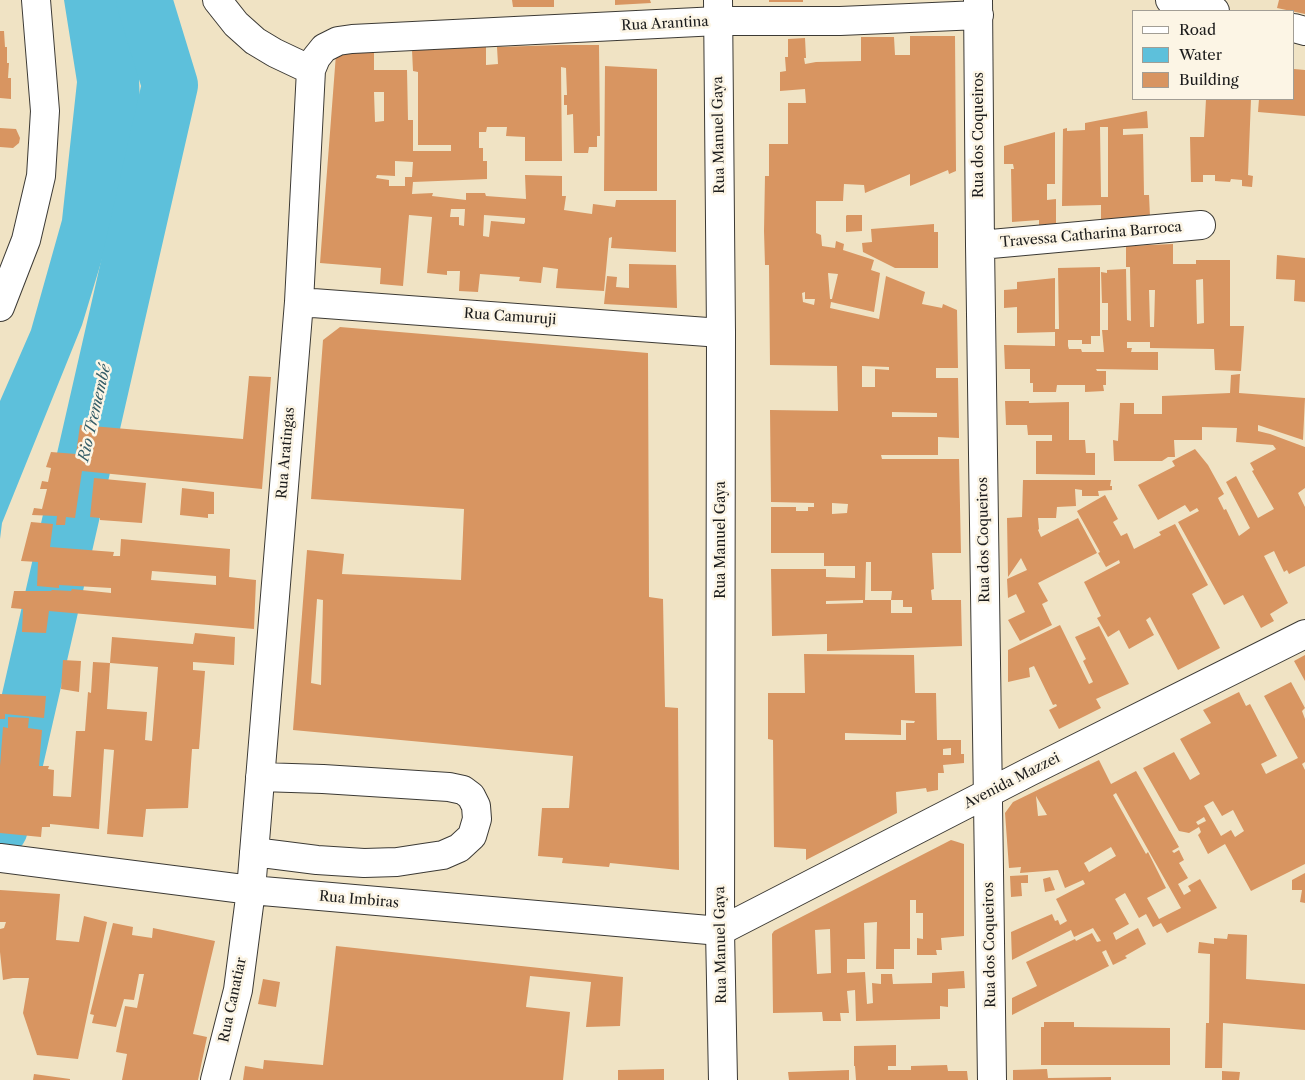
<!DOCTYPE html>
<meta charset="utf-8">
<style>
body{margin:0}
#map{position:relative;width:1305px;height:1080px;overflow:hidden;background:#f0e3c4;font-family:"Libre Caslon Text",serif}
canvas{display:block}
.legend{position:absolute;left:1132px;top:10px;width:162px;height:90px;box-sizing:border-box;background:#fcf5e5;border:1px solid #a29e95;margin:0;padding:6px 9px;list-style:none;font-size:15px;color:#1c1c1c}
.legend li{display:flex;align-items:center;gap:10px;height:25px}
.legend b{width:25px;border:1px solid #a29e95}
</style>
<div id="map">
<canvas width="1305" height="1080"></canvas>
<ul class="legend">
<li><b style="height:6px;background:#fff"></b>Road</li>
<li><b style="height:14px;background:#5dc0db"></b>Water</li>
<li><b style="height:14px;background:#d89561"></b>Building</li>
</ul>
</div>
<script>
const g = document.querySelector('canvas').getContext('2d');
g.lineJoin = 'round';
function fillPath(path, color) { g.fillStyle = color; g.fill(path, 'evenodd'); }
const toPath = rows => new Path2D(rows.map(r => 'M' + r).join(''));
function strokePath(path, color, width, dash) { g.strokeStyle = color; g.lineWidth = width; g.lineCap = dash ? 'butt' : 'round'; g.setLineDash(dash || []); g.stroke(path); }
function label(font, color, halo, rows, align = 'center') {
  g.font = font + ' "Libre Caslon Text",serif'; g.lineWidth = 5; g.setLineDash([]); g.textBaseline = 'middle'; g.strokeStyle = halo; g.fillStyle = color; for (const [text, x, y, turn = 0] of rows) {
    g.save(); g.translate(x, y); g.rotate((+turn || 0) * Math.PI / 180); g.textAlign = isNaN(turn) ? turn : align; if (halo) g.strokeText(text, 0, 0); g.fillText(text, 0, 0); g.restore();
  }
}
fillPath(toPath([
 [64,0,136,0,141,131,82,325,2,523,0,539,0,401,31,330,62,220,77,82]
]), '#5dc0db');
strokePath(toPath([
 [0,828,170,85,144,0]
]), '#5dc0db', 56);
fillPath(toPath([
 [512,0,554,0,554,7,513,7],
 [615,0,650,0,651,3,615,5],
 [769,0,803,0,803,2,769,2],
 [1279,0,1305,0,1305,14,1277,8],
 [0,31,4,31,5,47,7,47,7,63,9,63,8,78,11,78,11,99,0,98],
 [910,36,955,36,956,171,949,174,948,170,910,186,910,174,865,193,864,185,844,184,843,201,816,201,816,233,821,235,822,246,835,248,836,241,844,244,843,250,874,260,871,270,880,273,874,312,831,302,830,308,879,319,886,276,925,292,922,304,942,308,943,304,957,310,958,368,936,368,936,378,958,378,959,438,938,437,938,455,881,455,882,459,959,459,961,553,932,553,934,589,931,590,932,600,961,600,962,646,827,651,827,634,772,636,771,569,826,569,826,577,855,578,855,566,824,566,824,553,771,553,771,507,796,507,796,511,808,511,808,507,814,507,814,503,771,502,770,410,838,411,837,366,770,365,769,265,765,265,764,231,765,176,769,176,769,144,788,144,788,103,806,103,805,89,780,91,780,72,786,71,785,57,788,57,788,39,805,38,806,58,804,58,805,64,816,62,861,61,861,37,894,37,895,55,910,55],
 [828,273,838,274,832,299,830,299],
 [805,292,805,299,815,299,814,305,803,302,802,293],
 [862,366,889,367,889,370,875,369,875,387,862,387],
 [892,412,937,413,937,417,892,417],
 [832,503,848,504,847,513,832,514],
 [866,562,871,562,871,591,892,591,891,600,903,600,903,607,912,607,912,613,891,613,891,600,865,600],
 [863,600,863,603,826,604,826,601],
 [561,45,599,45,600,136,597,136,597,147,589,147,588,153,574,153,573,114,567,115,567,105,564,105,564,95,567,95,566,68,561,67,562,161,525,161,525,137,506,136,507,127,487,127,486,132,479,132,479,148,483,148,483,161,487,161,487,179,413,182,412,194,433,193,432,196,466,200,466,193,485,193,486,196,526,199,525,175,562,176,562,196,566,196,564,210,592,214,593,204,615,207,616,200,676,200,676,252,611,248,612,237,609,238,604,291,556,288,558,269,543,267,541,283,519,281,520,277,480,274,478,292,459,291,460,271,447,271,447,275,427,273,432,217,409,215,403,286,380,284,381,268,320,263,336,54,374,52,374,70,407,70,408,120,413,120,413,151,451,151,451,145,418,145,418,72,413,71,412,50,486,47,486,65,498,64,497,47],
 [374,92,384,92,384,121,375,122],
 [395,161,413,162,412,177,405,177,405,186,389,186,389,180,376,178,377,175,395,176],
 [451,209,465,209,464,226,459,225,459,217,450,217],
 [484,215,525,218,525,222,524,224,491,221,489,237,483,236],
 [605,66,657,69,657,191,604,191],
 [1294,69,1305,70,1305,116,1258,112,1259,99,1294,99],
 [1206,99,1251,99,1248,175,1253,176,1252,187,1242,186,1242,180,1231,179,1230,182,1215,181,1215,175,1203,175,1203,182,1191,182,1190,137,1204,137],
 [1147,111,1148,128,1123,129,1123,135,1143,134,1144,195,1149,195,1150,217,1101,220,1101,205,1062,206,1063,129,1067,128,1067,131,1085,130,1085,123],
 [1100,127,1108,127,1108,197,1101,197],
 [0,128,16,129,20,138,19,143,13,148,0,147],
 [1055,132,1055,184,1047,184,1047,200,1056,199,1056,224,1039,225,1039,220,1012,222,1011,169,1014,169,1013,164,1004,164,1004,146],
 [847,215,862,215,862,231,846,232,846,216],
 [934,224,934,232,938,232,938,268,895,268,863,252,862,243,872,242,871,229],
 [1173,244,1173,264,1196,264,1196,260,1230,260,1230,326,1244,326,1241,371,1215,370,1214,349,1150,348,1150,342,1127,342,1127,348,1132,348,1131,352,1158,352,1158,370,1096,369,1097,371,1106,371,1106,385,1103,385,1104,391,1085,392,1085,385,1057,385,1056,392,1033,392,1033,383,1030,383,1030,369,1005,369,1004,345,1055,346,1055,332,1017,333,1017,307,1004,308,1004,290,1017,289,1017,282,1055,278,1055,329,1059,329,1058,268,1100,267,1100,336,1091,336,1091,344,1082,344,1082,340,1068,340,1068,346,1069,349,1081,349,1082,352,1104,352,1102,330,1108,330,1108,303,1102,303,1101,272,1107,273,1107,270,1126,269,1127,320,1131,321,1130,267,1126,267,1126,246],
 [1203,279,1204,323,1197,324,1196,280],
 [1149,290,1155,290,1154,327,1150,327],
 [1277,255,1305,258,1305,302,1294,301,1295,280,1276,279],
 [629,264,676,265,677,308,604,304,607,276,617,277,616,287,629,288],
 [340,327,648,353,649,597,663,599,665,707,678,708,679,870,610,863,609,867,562,863,563,858,538,856,542,808,569,808,573,756,293,730,307,550,344,554,342,574,461,580,464,509,311,499,323,340],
 [317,599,323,600,321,685,311,683],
 [1240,374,1239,393,1305,398,1303,440,1258,425,1258,431,1270,434,1305,447,1305,488,1298,493,1305,507,1305,566,1289,574,1287,570,1284,572,1274,551,1264,556,1288,603,1270,614,1274,621,1261,628,1243,595,1224,605,1178,522,1199,511,1197,508,1190,512,1185,505,1158,520,1138,485,1175,466,1172,461,1195,449,1208,465,1224,494,1218,498,1224,510,1226,509,1239,536,1250,528,1226,482,1236,476,1258,518,1274,509,1252,471,1254,470,1250,463,1276,449,1273,445,1236,442,1237,428,1202,427,1202,440,1174,440,1175,457,1168,457,1162,461,1114,461,1113,440,1118,441,1120,403,1134,403,1134,414,1162,414,1162,396,1230,393,1231,375],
 [249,376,271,377,262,489,82,471,75,518,66,517,65,525,56,525,57,516,32,515,34,508,42,509,47,489,40,489,42,481,48,482,51,468,46,467,51,452,76,454,80,425,243,439],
 [1005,401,1029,401,1029,403,1069,402,1069,440,1085,440,1086,453,1095,453,1095,475,1036,474,1036,441,1052,441,1052,435,1028,435,1027,425,1006,425],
 [94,478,146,483,142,523,100,520,100,518,90,517],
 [1023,480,1111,480,1110,486,1112,486,1112,490,1098,491,1099,496,1082,496,1082,490,1075,489,1076,506,1057,507,1056,518,1038,518,1039,529,1038,530,1041,537,1078,518,1097,553,1038,583,1048,601,1042,604,1052,625,1020,641,1008,620,1025,612,1016,594,1008,598,1007,579,1027,570,1021,558,1008,577,1007,518,1022,517],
 [182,488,214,492,214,514,208,514,208,518,180,515],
 [1105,495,1118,519,1113,522,1121,536,1127,533,1134,549,1161,535,1159,532,1175,524,1208,585,1192,594,1220,648,1178,670,1150,617,1146,620,1154,635,1129,649,1119,630,1108,637,1097,618,1101,616,1084,582,1120,563,1119,560,1106,567,1098,553,1100,552,1077,511],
 [31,522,53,524,50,547,114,552,113,556,120,556,121,539,230,549,229,577,256,580,254,629,49,611,46,633,22,632,23,609,11,608,14,591,51,591,52,590,71,591,72,589,111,593,111,588,59,585,59,588,37,586,38,562,21,561],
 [152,571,216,576,216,585,151,580],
 [1060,625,1089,684,1093,682,1083,661,1086,659,1075,637,1099,626,1129,684,1096,699,1101,708,1059,729,1049,710,1057,706,1056,704,1053,705,1034,666,1029,668,1030,677,1008,682,1008,650],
 [195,633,235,637,234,665,193,662,193,670,205,671,199,749,192,749,188,808,146,809,143,837,107,834,114,750,104,749,99,829,50,824,50,827,42,827,41,837,0,833,0,766,3,727,8,728,8,717,29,718,28,728,42,730,39,766,49,766,48,769,54,770,53,796,71,797,76,731,85,731,88,692,91,693,93,662,110,663,107,709,147,712,145,740,152,741,158,667,110,663,112,637,193,644],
 [804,654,914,655,915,693,936,693,937,740,961,740,961,754,964,754,964,763,943,765,944,773,938,773,938,790,927,792,926,788,896,792,897,813,806,860,806,849,774,847,773,740,768,739,768,693,805,693],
 [901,720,915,721,914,723,906,723,906,740,845,740,845,733,901,735],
 [951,748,951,755,943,755,943,749],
 [1305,655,1305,681,1294,661],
 [63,660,81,661,79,692,61,689],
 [1291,682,1305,708,1302,711,1305,719,1305,762,1302,764,1305,770,1305,864,1251,891,1225,844,1208,854,1198,835,1201,832,1199,827,1189,833,1179,831,1143,768,1174,752,1190,780,1200,774,1180,739,1211,723,1203,710,1239,692,1246,706,1250,704,1277,756,1261,764,1266,774,1298,758,1264,696],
 [1213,801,1222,816,1233,810,1244,831,1235,837,1231,830,1221,836,1204,806],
 [1204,817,1206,821,1198,825,1196,822],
 [0,694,46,696,44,718,5,714,5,719,0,719],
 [1099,760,1111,784,1136,771,1179,847,1172,851,1174,853,1179,850,1184,860,1179,863,1188,878,1178,884,1184,895,1191,891,1188,886,1200,879,1217,908,1167,933,1161,923,1153,927,1146,914,1139,918,1125,893,1115,899,1129,924,1113,933,1116,940,1138,928,1146,944,1125,956,1127,958,1113,965,1106,950,1102,952,1109,966,1012,1015,1012,998,1037,986,1026,962,1075,939,1076,941,1092,933,1097,942,1101,941,1093,928,1074,937,1071,930,1012,960,1011,932,1052,914,1055,921,1058,920,1060,925,1067,921,1056,899,1085,884,1083,880,1065,888,1058,870,1020,873,1021,867,1009,868,1005,813,1013,802],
 [1116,793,1181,908,1159,919,1147,898,1166,888,1148,852,1146,854,1113,795],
 [1036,796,1047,815,1038,816],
 [1111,847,1116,856,1089,872,1084,863],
 [951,840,964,844,964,936,941,938,942,950,936,950,937,955,917,955,917,938,923,939,923,913,916,913,916,900,910,900,910,949,894,949,894,969,876,969,877,922,864,923,865,959,847,959,847,973,865,972,867,1004,873,1003,872,983,881,984,881,974,892,974,893,984,932,983,932,973,964,971,965,988,948,989,948,1007,940,1006,940,1019,856,1021,855,990,847,991,849,1013,840,1013,841,1021,823,1021,822,1012,773,1013,772,934,774,931],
 [830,929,831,973,817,974,815,930],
 [1305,873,1305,903,1300,902,1302,890,1292,890,1292,880],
 [1028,875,1028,883,1021,883,1022,896,1011,897,1010,876],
 [1050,877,1055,890,1045,892,1043,879],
 [0,890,60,894,56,940,79,942,84,916,107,922,78,1059,37,1055,23,1013,29,978,13,978,3,980,0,952,0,929,4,928,6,922,0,922],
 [113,923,133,927,132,935,152,938,153,928,215,941,193,1034,207,1037,198,1080,122,1080,127,1054,116,1052,125,1006,137,1008,144,974,139,974,134,1000,124,999,116,1027,92,1023,94,1015,90,1014],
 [1228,934,1247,935,1246,979,1305,984,1305,1030,1223,1023,1222,1068,1205,1068,1206,1023,1209,1023,1210,954,1198,953,1199,942,1214,944,1214,938,1227,939],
 [336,946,623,977,620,1026,586,1027,591,982,530,976,526,1007,570,1012,563,1080,243,1080,245,1066,263,1069,264,1060,323,1065],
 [263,979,280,982,276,1007,258,1004],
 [1044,1022,1074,1022,1074,1027,1170,1028,1170,1065,1041,1065,1041,1027,1044,1027],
 [896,1045,896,1066,888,1066,888,1070,911,1070,911,1066,947,1065,948,1071,967,1071,968,1080,856,1080,855,1066,854,1066,854,1046],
 [664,1069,664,1080,618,1080,618,1070],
 [1047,1069,1048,1078,1111,1077,1111,1080,1013,1080,1013,1070],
 [849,1070,849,1080,789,1080,788,1072],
 [1222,1071,1240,1072,1239,1080,1222,1080],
 [34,1074,70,1079,70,1080,33,1080]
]), '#d89561');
const minor = toPath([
 [217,0,236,24,255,41,275,53,311,70],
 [978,0,980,245,992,1080],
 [1170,0,1215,11],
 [1294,28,1305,31],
 [980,245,1201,225],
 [299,302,721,333],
 [0,307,26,240,41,176,45,111,36,0],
 [254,852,317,860,364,863,397,862,423,858,443,855,459,848,472,836,477,819,476,806,471,796,463,790,449,787,323,779,260,777],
 [0,858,251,890,720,931,1029,772,1305,634],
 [215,1080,238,990,251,890,299,302,311,70,316,58,324,48,338,41,352,39,718,21,840,21,979,15]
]);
const major = toPath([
 [718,0,721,333,720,931,723,1080]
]);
strokePath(minor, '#3c3a35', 30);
strokePath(major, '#3c3a35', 30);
strokePath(minor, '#fff', 28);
strokePath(major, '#fff', 28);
label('14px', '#1c1c1c', '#fcf5e5', [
 ["Rua Arantina",665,24,-3],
 ["Rua Manuel Gaya",719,135,-91],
 ["Rua dos Coqueiros",979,135,-90],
 ["Travessa Catharina Barroca",1091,235,-5],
 ["Rua Camuruji",510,317,4],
 ["Rua Aratingas",286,453,-85],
 ["Rua Manuel Gaya",721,540,-90],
 ["Rua dos Coqueiros",984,540,-91],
 ["Avenida Mazzei",1012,781,-27],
 ["Rua Imbiras",359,900,5],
 ["Rua Manuel Gaya",721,945,-91],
 ["Rua dos Coqueiros",990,945,-91],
 ["Rua Canatiar",233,1000,-78]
]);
label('italic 15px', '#365e68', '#fcf5e5', [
 ["Rio Tremembé",95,413,-77]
]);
</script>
